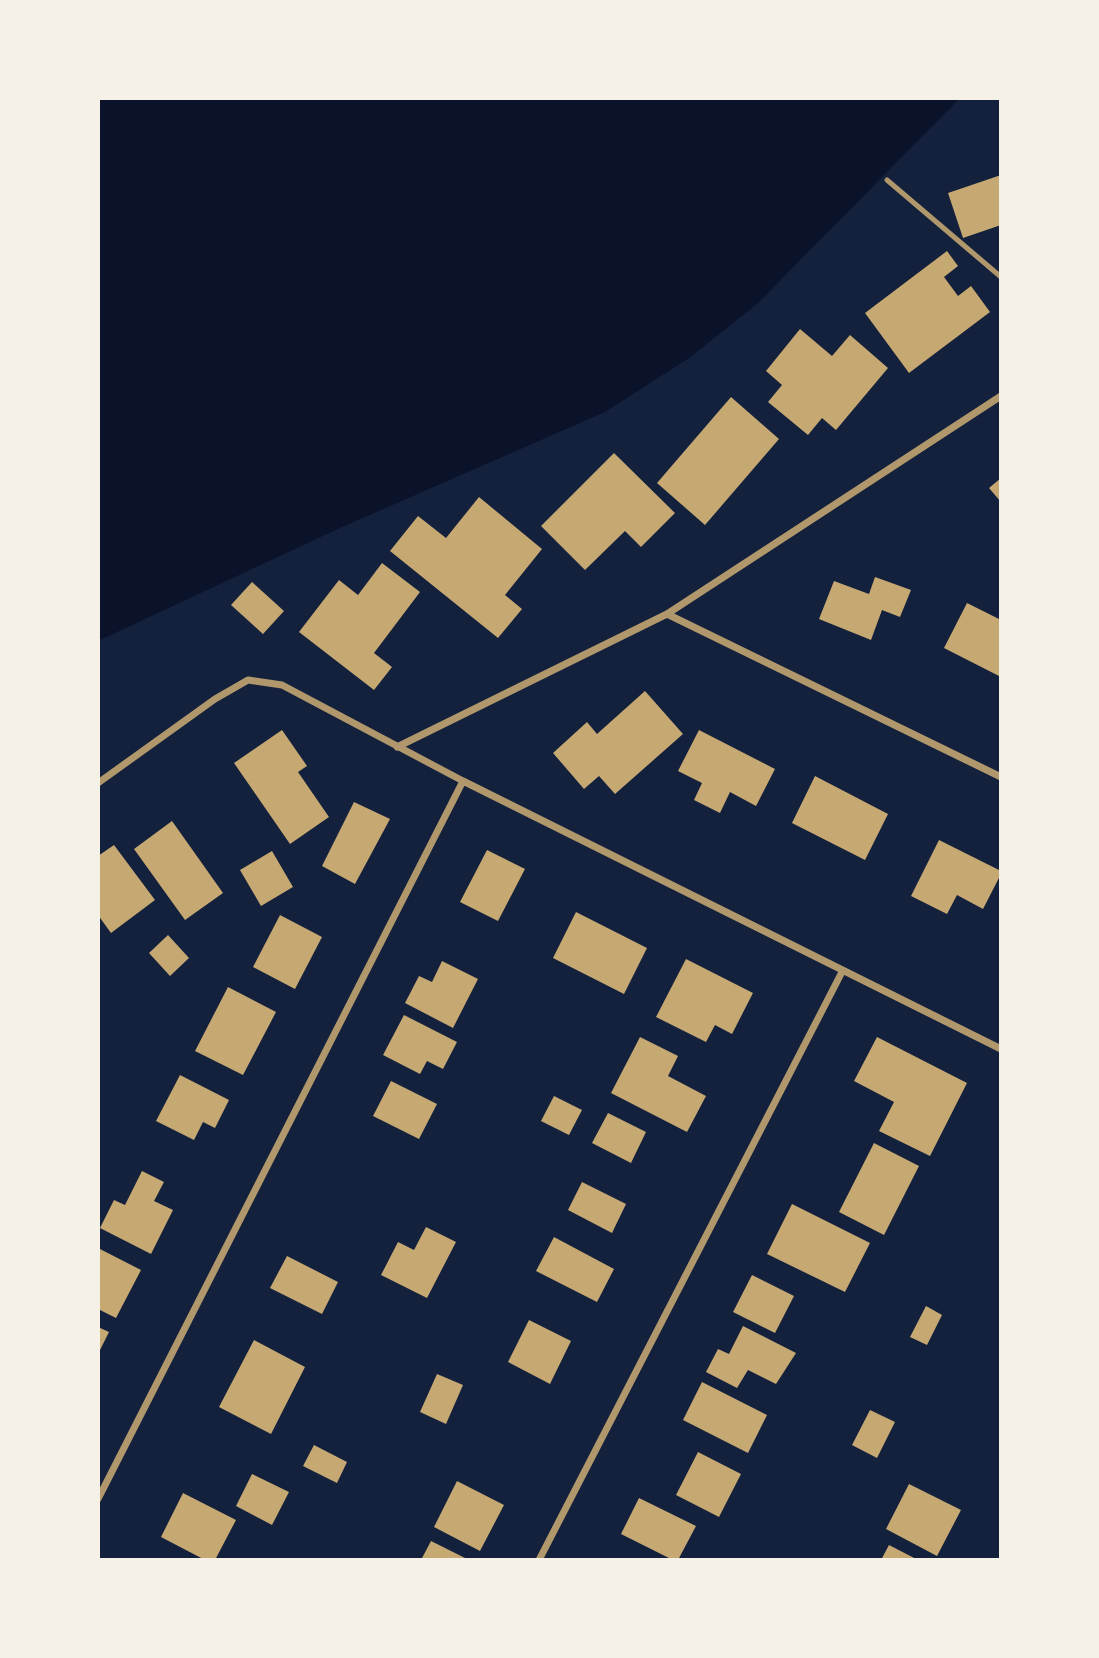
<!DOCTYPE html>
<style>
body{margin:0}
#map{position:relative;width:1099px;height:1658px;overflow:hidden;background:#14213d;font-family:Barlow,sans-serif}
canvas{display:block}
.frame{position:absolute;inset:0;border:100px solid #f6f1e7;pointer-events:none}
</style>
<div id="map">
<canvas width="1099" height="1658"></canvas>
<div class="frame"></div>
</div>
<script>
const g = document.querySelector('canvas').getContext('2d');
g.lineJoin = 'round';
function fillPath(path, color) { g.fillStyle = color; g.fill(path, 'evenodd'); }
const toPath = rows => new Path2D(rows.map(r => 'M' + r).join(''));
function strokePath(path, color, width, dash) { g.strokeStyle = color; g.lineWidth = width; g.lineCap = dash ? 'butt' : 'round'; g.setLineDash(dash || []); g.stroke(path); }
fillPath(toPath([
 [98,98,960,98,757,304,689,358,605,412,340,528,98,641]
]), '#0b132b');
fillPath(toPath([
 [1001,175,1001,225,963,238,948,193],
 [947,251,958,266,944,277,958,296,971,286,990,312,909,373,865,313],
 [800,329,832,356,850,335,888,368,836,430,822,418,808,435,768,402,782,385,766,371],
 [731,397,779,439,705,525,657,483],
 [614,453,675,513,641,547,625,531,585,570,541,526],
 [1001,478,1001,502,989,488],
 [479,497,542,549,505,595,522,609,498,638,390,551,418,516,446,538],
 [382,563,420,592,374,653,392,667,374,690,299,632,339,580,358,595],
 [875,577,911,590,900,617,882,610,871,640,819,619,834,581,869,594],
 [252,582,284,611,263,634,231,605],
 [967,603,1001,620,1001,677,944,648],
 [645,691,683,734,615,794,599,776,584,789,553,753,587,722,597,734],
 [282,730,307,766,298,772,329,817,290,844,234,763],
 [699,730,775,769,756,806,730,792,720,813,694,800,702,783,678,771],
 [815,776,888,814,865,860,792,823],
 [354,802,390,819,355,884,322,866],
 [172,821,223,893,185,920,134,849],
 [939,840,1001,871,1001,874,983,909,957,895,947,914,911,896],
 [114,845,155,900,111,933,98,915,98,856],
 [487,850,525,869,498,921,460,902],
 [272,851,293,887,261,906,240,870],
 [576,912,647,948,624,994,553,958],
 [280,915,322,937,295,989,253,967],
 [168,935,189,958,170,976,149,953],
 [686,959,753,993,732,1034,715,1025,706,1042,656,1017],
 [442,961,478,979,453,1028,405,1003,419,976,432,982],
 [228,987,276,1012,243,1075,195,1051],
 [404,1015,457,1042,443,1069,427,1061,420,1074,383,1055],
 [640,1037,678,1056,668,1076,706,1096,687,1132,611,1093],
 [877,1037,967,1083,930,1156,879,1131,894,1102,854,1081],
 [180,1075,229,1100,215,1128,203,1122,194,1140,156,1121],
 [391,1081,437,1104,419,1139,373,1116],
 [554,1096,582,1110,569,1135,541,1121],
 [608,1113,646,1132,631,1163,592,1143],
 [874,1143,919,1166,884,1235,839,1212],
 [142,1171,164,1182,154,1201,173,1210,151,1254,100,1228,114,1200,125,1205],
 [582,1182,626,1204,612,1233,568,1210],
 [792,1204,870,1243,845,1292,767,1254],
 [426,1227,456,1242,427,1298,381,1275,398,1242,414,1250],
 [554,1237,614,1269,597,1302,536,1271],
 [98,1248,141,1270,116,1318,98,1309],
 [287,1256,338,1282,322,1314,270,1288],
 [752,1275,794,1296,775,1333,733,1312],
 [926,1306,942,1315,927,1345,910,1337],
 [529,1320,571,1341,550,1384,508,1362],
 [743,1326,796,1353,776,1384,748,1370,737,1388,706,1372,718,1349,729,1354],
 [98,1327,109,1332,98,1354],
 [254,1340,305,1367,271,1434,219,1407],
 [437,1374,463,1385,446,1424,420,1412],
 [702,1382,767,1415,748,1453,683,1420],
 [870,1410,895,1422,877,1458,852,1445],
 [314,1445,347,1462,337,1483,303,1466],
 [698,1452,741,1474,719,1517,676,1495],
 [252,1474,289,1492,272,1525,236,1506],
 [457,1481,504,1505,480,1551,434,1527],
 [909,1484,961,1510,937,1556,886,1529],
 [183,1493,236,1520,215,1560,205,1560,161,1537],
 [639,1498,696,1526,678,1560,673,1560,621,1534],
 [431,1541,469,1560,421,1560],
 [889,1545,918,1560,881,1560]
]), '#c6a872');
strokePath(toPath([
 [887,180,1001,277]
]), '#b1986c', 5);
strokePath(toPath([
 [667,614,1001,777],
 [397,747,667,614,1001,396],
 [98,783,215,699,248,680,282,685,463,781,1001,1049],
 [98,1499,463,781],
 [539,1560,843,970]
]), '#b1986c', 7);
</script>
